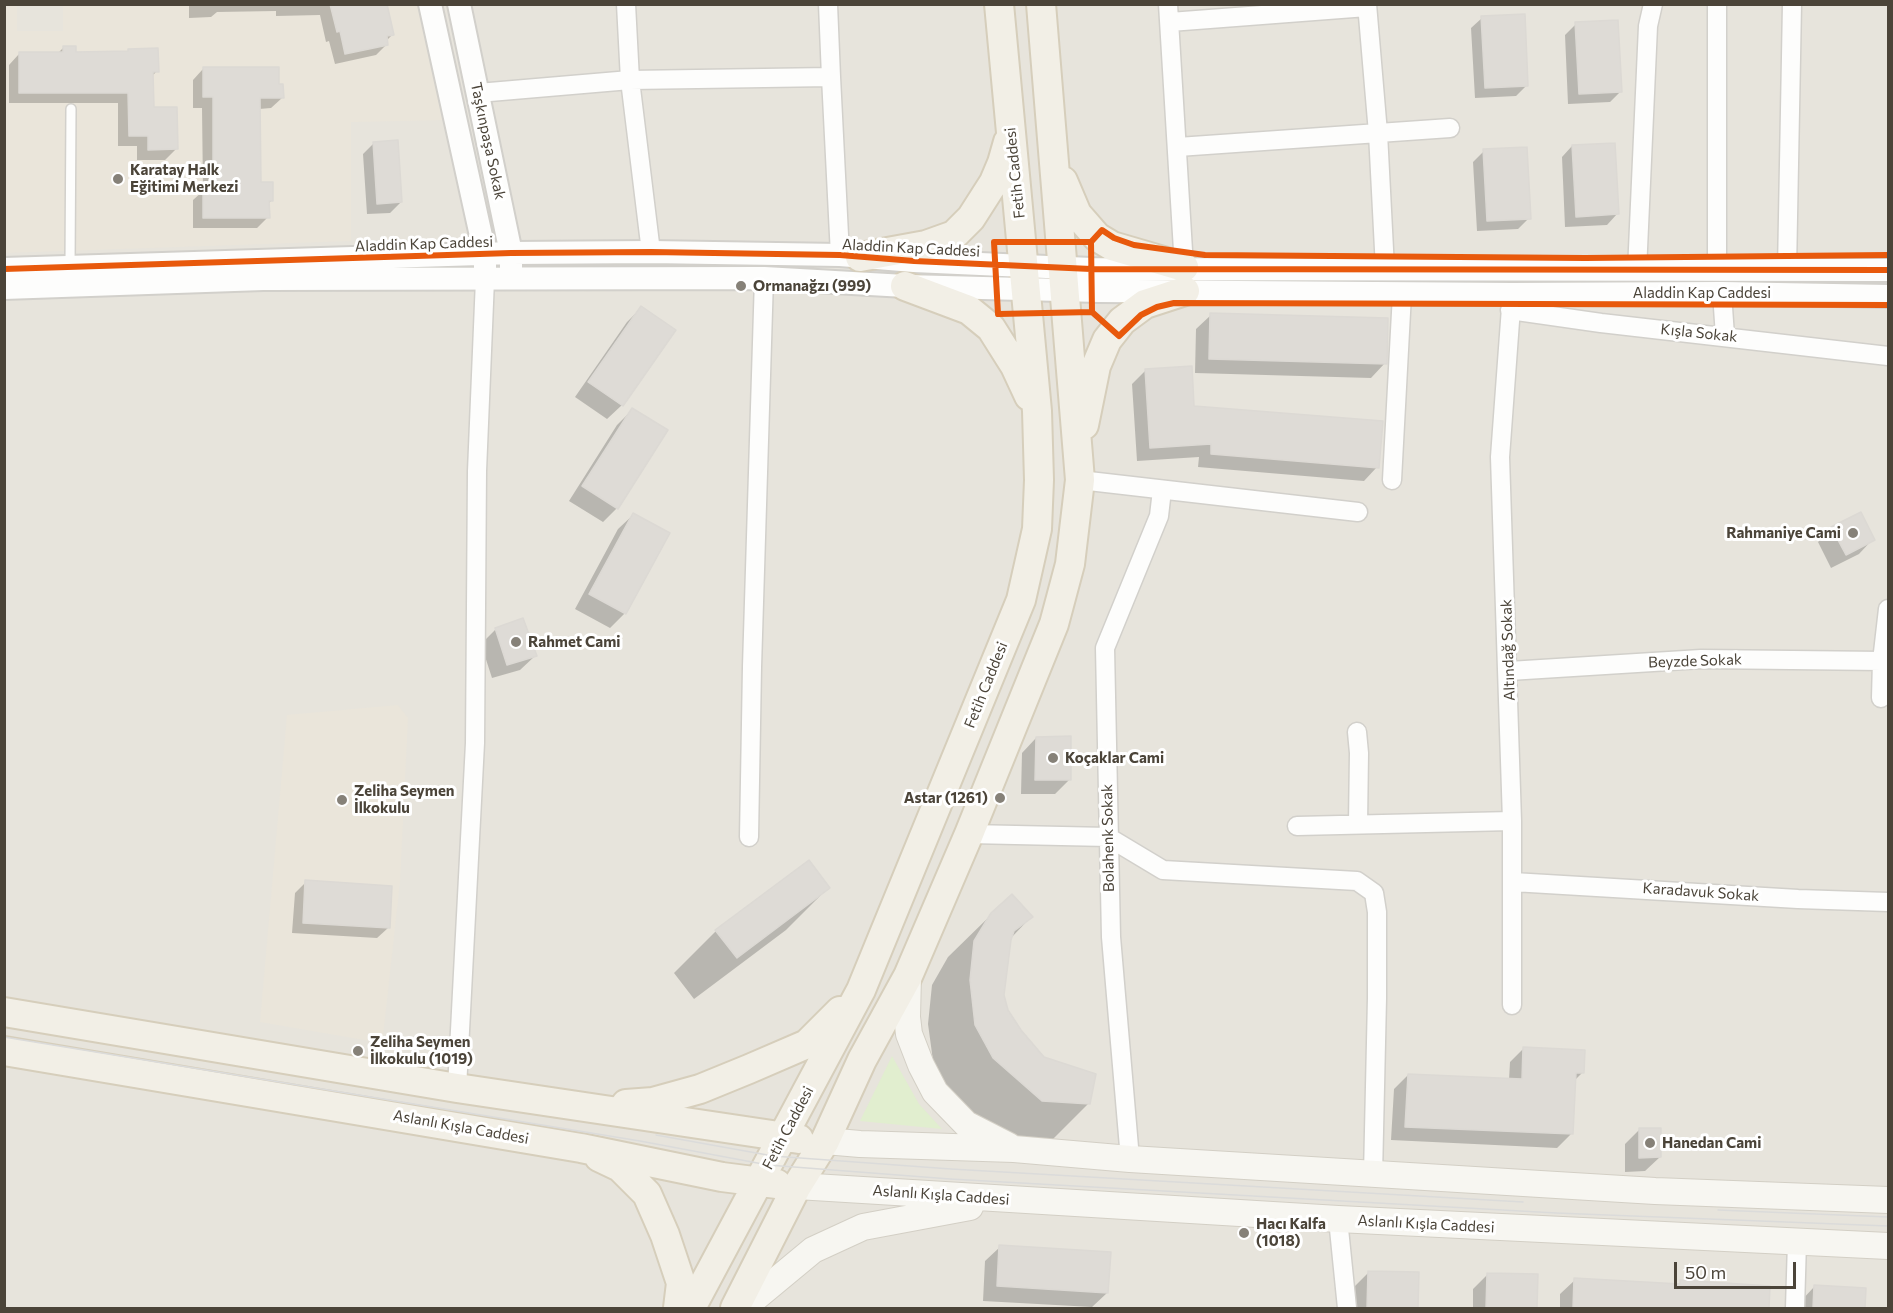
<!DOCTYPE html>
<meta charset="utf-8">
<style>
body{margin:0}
#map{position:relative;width:1893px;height:1313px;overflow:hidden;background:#f4f2ee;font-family:Commissioner,sans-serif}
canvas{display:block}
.frame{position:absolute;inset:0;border:6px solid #4b4439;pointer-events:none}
.scale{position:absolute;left:1674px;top:1262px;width:122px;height:27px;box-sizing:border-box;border:3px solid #4b4439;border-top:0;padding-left:8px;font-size:18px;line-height:21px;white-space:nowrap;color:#4b4439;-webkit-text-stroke:4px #fff;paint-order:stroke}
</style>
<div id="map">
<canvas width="1893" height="1313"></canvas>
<div class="frame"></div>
<div class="scale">50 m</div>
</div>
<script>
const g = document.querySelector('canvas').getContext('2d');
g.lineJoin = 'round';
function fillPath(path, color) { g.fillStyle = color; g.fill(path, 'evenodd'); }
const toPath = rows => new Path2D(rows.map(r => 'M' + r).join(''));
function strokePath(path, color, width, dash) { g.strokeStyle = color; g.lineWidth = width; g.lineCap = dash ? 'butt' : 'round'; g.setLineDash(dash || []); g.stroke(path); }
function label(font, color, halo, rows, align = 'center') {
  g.font = font + ' Commissioner,sans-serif'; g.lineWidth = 6; g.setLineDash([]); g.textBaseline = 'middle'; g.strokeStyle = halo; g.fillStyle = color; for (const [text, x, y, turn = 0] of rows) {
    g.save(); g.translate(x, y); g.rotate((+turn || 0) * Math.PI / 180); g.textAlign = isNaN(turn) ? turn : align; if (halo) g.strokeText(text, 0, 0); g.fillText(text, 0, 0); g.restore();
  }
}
fillPath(toPath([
 [5,5,1888,5,1888,1308,5,1308]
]), '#e7e4dc');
fillPath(toPath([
 [4,5,17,5,17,31,63,31,63,5,419,5,446,120,351,122,351,241,5,253],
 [398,705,408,718,400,882,383,1036,376,1042,260,1022,287,715]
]), '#eae5da');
fillPath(toPath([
 [892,1056,919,1104,942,1129,860,1121]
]), '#e1eecf');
fillPath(toPath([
 [189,4,386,4,393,34,386,41,387,44,376,55,335,64,329,41,326,42,320,15,276,16,276,11,217,12,211,17,189,18],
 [1482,18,1527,85,1516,96,1475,98,1471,28],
 [1576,24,1621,91,1610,102,1568,104,1565,35],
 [63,48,75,53,126,53,129,50,157,71,152,76,152,109,176,149,165,160,137,160,137,146,118,146,118,103,9,103,9,65,19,54,57,54],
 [203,69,278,86,282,98,271,108,259,109,259,184,272,200,268,204,268,217,257,228,193,228,193,200,203,191,202,108,193,108,193,80],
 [374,143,401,202,390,213,367,214,363,154],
 [1572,146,1617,214,1607,225,1565,227,1562,157],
 [1484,151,1529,218,1518,229,1477,231,1473,162],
 [641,308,622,405,607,419,575,397,627,322],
 [1211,315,1385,363,1371,378,1195,373,1196,329],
 [1146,370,1193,407,1377,467,1364,481,1198,467,1199,457,1137,461,1132,384],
 [632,410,617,508,603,522,569,501,617,425],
 [633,515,625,613,610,628,575,609,618,529],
 [1832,528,1873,539,1859,554,1831,568,1818,542],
 [522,619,535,656,520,670,492,678,481,644,495,630],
 [1036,738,1070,779,1055,794,1021,794,1022,753],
 [306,882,388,928,377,938,292,933,295,893],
 [828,888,786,930,694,999,674,973,716,931],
 [992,914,1031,917,1011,938,1002,995,1007,1010,1020,1031,1044,1059,1088,1104,1046,1146,999,1143,951,1100,934,1068,928,1024,932,985,948,957],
 [1524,1048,1582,1073,1574,1081,1571,1134,1557,1148,1391,1140,1394,1089,1408,1075,1509,1080,1510,1062],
 [1640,1129,1660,1157,1645,1171,1625,1172,1625,1144],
 [1000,1247,1107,1293,1092,1307,983,1301,985,1261],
 [1369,1272,1418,1273,1417,1308,1354,1308,1354,1287],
 [1488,1274,1536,1276,1535,1308,1473,1308,1473,1289],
 [1575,1280,1677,1285,1681,1282,1768,1287,1767,1308,1560,1308,1560,1294],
 [1814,1287,1864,1289,1864,1308,1799,1308,1800,1302]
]), '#0003');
const building = toPath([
 [330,4,387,4,394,35,387,36,388,45,345,54,340,31,337,32,330,4],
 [1525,14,1528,86,1485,88,1481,16,1525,14],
 [1618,20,1622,92,1579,94,1575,22,1618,20],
 [63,46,76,46,76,52,128,51,128,49,158,48,159,72,153,72,154,107,177,107,178,149,148,150,148,136,129,136,128,93,19,93,19,52,63,52,63,46],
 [203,67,279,67,279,84,283,84,284,98,260,98,261,182,273,182,273,201,269,201,270,218,203,218,203,188,213,188,213,97,203,97,203,67],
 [398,140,402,202,377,204,373,142,398,140],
 [1615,143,1619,214,1576,217,1572,145,1615,143],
 [1527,147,1531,219,1487,221,1483,149,1527,147],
 [641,306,676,330,623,406,588,382,641,306],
 [1210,313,1388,318,1387,364,1209,359,1210,313],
 [1192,366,1194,406,1383,421,1379,468,1211,454,1211,444,1150,448,1145,369,1192,366],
 [632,408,668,430,618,509,582,486,632,408],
 [1861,512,1875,540,1846,555,1831,527,1861,512],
 [633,513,670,533,626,614,589,594,633,513],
 [523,618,537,656,507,665,495,628,523,618],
 [1071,736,1071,780,1035,780,1036,737,1071,736],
 [809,860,830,888,737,958,715,930,809,860],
 [305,880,392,886,390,928,303,923,305,880],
 [1012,894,1033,917,1014,931,1011,940,1004,995,1008,1010,1021,1030,1044,1057,1096,1074,1090,1104,1042,1101,993,1058,975,1025,970,980,974,941,991,913,1012,894],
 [1523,1047,1585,1050,1584,1073,1576,1073,1573,1134,1405,1127,1408,1074,1522,1079,1523,1047],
 [1639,1128,1661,1128,1661,1157,1639,1158,1639,1128],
 [999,1245,1111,1252,1108,1293,997,1286,999,1245],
 [1368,1271,1419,1272,1418,1308,1367,1308,1368,1271],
 [1487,1273,1538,1274,1537,1308,1486,1308,1487,1273],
 [1574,1278,1680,1284,1680,1280,1770,1286,1769,1308,1573,1308,1574,1278],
 [1814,1285,1866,1288,1865,1308,1813,1308,1814,1285]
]);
fillPath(building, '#dedbd6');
strokePath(building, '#dcd9d4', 1.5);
const service = toPath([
 [70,265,71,109]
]);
const minor = toPath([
 [626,4,630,80,651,252],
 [1168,4,1184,267],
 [1367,4,1378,133,1385,269],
 [1170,22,1367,7],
 [831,77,840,255],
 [478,93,630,80,831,77,828,4],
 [1178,147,1450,128],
 [1787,270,1792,4],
 [1637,271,1648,26,1653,4],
 [1717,271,1717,4],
 [1722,293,1725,336],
 [1510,310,1601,323,1888,356],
 [1080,480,1358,512],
 [1392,480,1402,294],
 [1509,671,1701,659,1882,661],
 [1881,698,1882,661,1888,609],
 [1357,732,1359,753,1358,824],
 [1297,826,1512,821],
 [969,834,1108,837,1163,870,1357,881,1374,893,1377,912,1377,998,1373,1175],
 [749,837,752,667,764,278],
 [1513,882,1798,899,1888,902],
 [1512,1005,1512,821,1500,457,1512,294],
 [457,1088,475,743,477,471,485,279],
 [1130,1159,1111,937,1105,648,1159,516,1162,490],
 [1338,1219,1347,1308],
 [1795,1308,1797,1242]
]);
const tertiary = toPath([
 [430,4,485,254,485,269],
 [459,4,511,253,511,268],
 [4,269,511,253,651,252,840,255,914,261,1091,269,1888,270],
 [4,288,263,279,764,278,905,286,1099,291,1512,294,1722,293,1888,296]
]);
const secondary = toPath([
 [908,976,907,1017,909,1034,921,1065,935,1092,966,1124,1009,1146],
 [825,1141,860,1144,1014,1149,1130,1159,1655,1191,1888,1200],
 [797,1186,1338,1219,1888,1246],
 [743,1308,813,1250,863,1227,970,1207]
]);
const primary = toPath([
 [1063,181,1077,214,1097,237,1112,246,1184,267],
 [860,257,926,245,954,235,971,218,994,182,1002,163,1008,142],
 [905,286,969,310,991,328,1015,366,1029,396],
 [1084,425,1096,366,1107,340,1122,321,1145,304,1185,291],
 [4,1012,457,1088,799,1139],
 [4,1051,581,1148,722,1177,777,1184],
 [626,1104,653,1102,700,1089,749,1069,807,1044,840,1011],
 [599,1157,620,1167,647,1194,665,1235,681,1283,678,1308],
 [691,1308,861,990,1021,600,1037,529,1039,480,1037,411,999,4],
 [735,1308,797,1186,825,1141,862,1060,908,976,969,834,1054,624,1070,564,1080,480,1041,4]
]);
strokePath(service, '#d2d0cb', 12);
strokePath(minor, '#d2d0cb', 21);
strokePath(tertiary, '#d2d0cb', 26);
strokePath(secondary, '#d3cfc5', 28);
strokePath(primary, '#d6cebb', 32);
strokePath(service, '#fdfdfc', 9);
strokePath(minor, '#fdfdfc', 18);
strokePath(tertiary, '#fdfdfc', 22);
strokePath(secondary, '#f7f6f1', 26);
strokePath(primary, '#f2efe6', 28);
strokePath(toPath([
 [4,1037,640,1141,768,1165,950,1179,1556,1213,1888,1226],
 [656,1135,773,1156,951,1169,1523,1202],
 [1718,1210,1888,1217]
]), '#dbdbda', 1.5);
strokePath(toPath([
 [1091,242,1102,230,1114,238,1134,245,1205,255,1585,258,1888,255],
 [4,269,511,253,651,252,840,255,914,261,1091,269,1888,270],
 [1092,312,1091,242,994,242,998,314,1092,312,1119,336,1141,315,1157,307,1174,303,1888,305]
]), '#e8590c', 6);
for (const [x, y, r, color] of [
 [118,179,6,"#868178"],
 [741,286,6,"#868178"],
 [1853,533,6,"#868178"],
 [516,642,6,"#868178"],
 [1053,758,6,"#868178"],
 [1000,798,6,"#868178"],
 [342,800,6,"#868178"],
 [358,1051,6,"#868178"],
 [1650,1143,6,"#868178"],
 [1244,1233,6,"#868178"]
]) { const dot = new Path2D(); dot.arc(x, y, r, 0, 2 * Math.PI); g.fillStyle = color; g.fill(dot); strokePath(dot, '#fff', 2); }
label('15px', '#4b4439', '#fff', [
 ["Taşkınpaşa Sokak",488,141,78],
 ["Fetih Caddesi",1015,173,-96],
 ["Aladdin Kap Caddesi",424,244,-2],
 ["Aladdin Kap Caddesi",911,248,3],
 ["Aladdin Kap Caddesi",1702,293],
 ["Kışla Sokak",1699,333,6],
 ["Altındağ Sokak",1508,650,-92],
 ["Beyzde Sokak",1695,661,-2],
 ["Fetih Caddesi",986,685,-68],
 ["Bolahenk Sokak",1108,838,-91],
 ["Karadavuk Sokak",1701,892,4],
 ["Aslanlı Kışla Caddesi",461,1127,10],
 ["Fetih Caddesi",788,1128,-62],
 ["Aslanlı Kışla Caddesi",941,1195,4],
 ["Aslanlı Kışla Caddesi",1426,1224,3]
]);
label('bold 15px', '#4b4439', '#fff', [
 ["Karatay Halk",130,170],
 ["Eğitimi Merkezi",130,187],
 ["Ormanağzı (999)",753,286],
 ["Rahmaniye Cami",1841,533,"right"],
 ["Rahmet Cami",528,642],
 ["Koçaklar Cami",1065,758],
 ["Zeliha Seymen",354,791],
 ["İlkokulu",354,808],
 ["Astar (1261)",988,798,"right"],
 ["Zeliha Seymen",370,1042],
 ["İlkokulu (1019)",370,1059],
 ["Hanedan Cami",1662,1143],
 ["Hacı Kalfa",1256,1224],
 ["(1018)",1256,1241]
], 'left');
</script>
